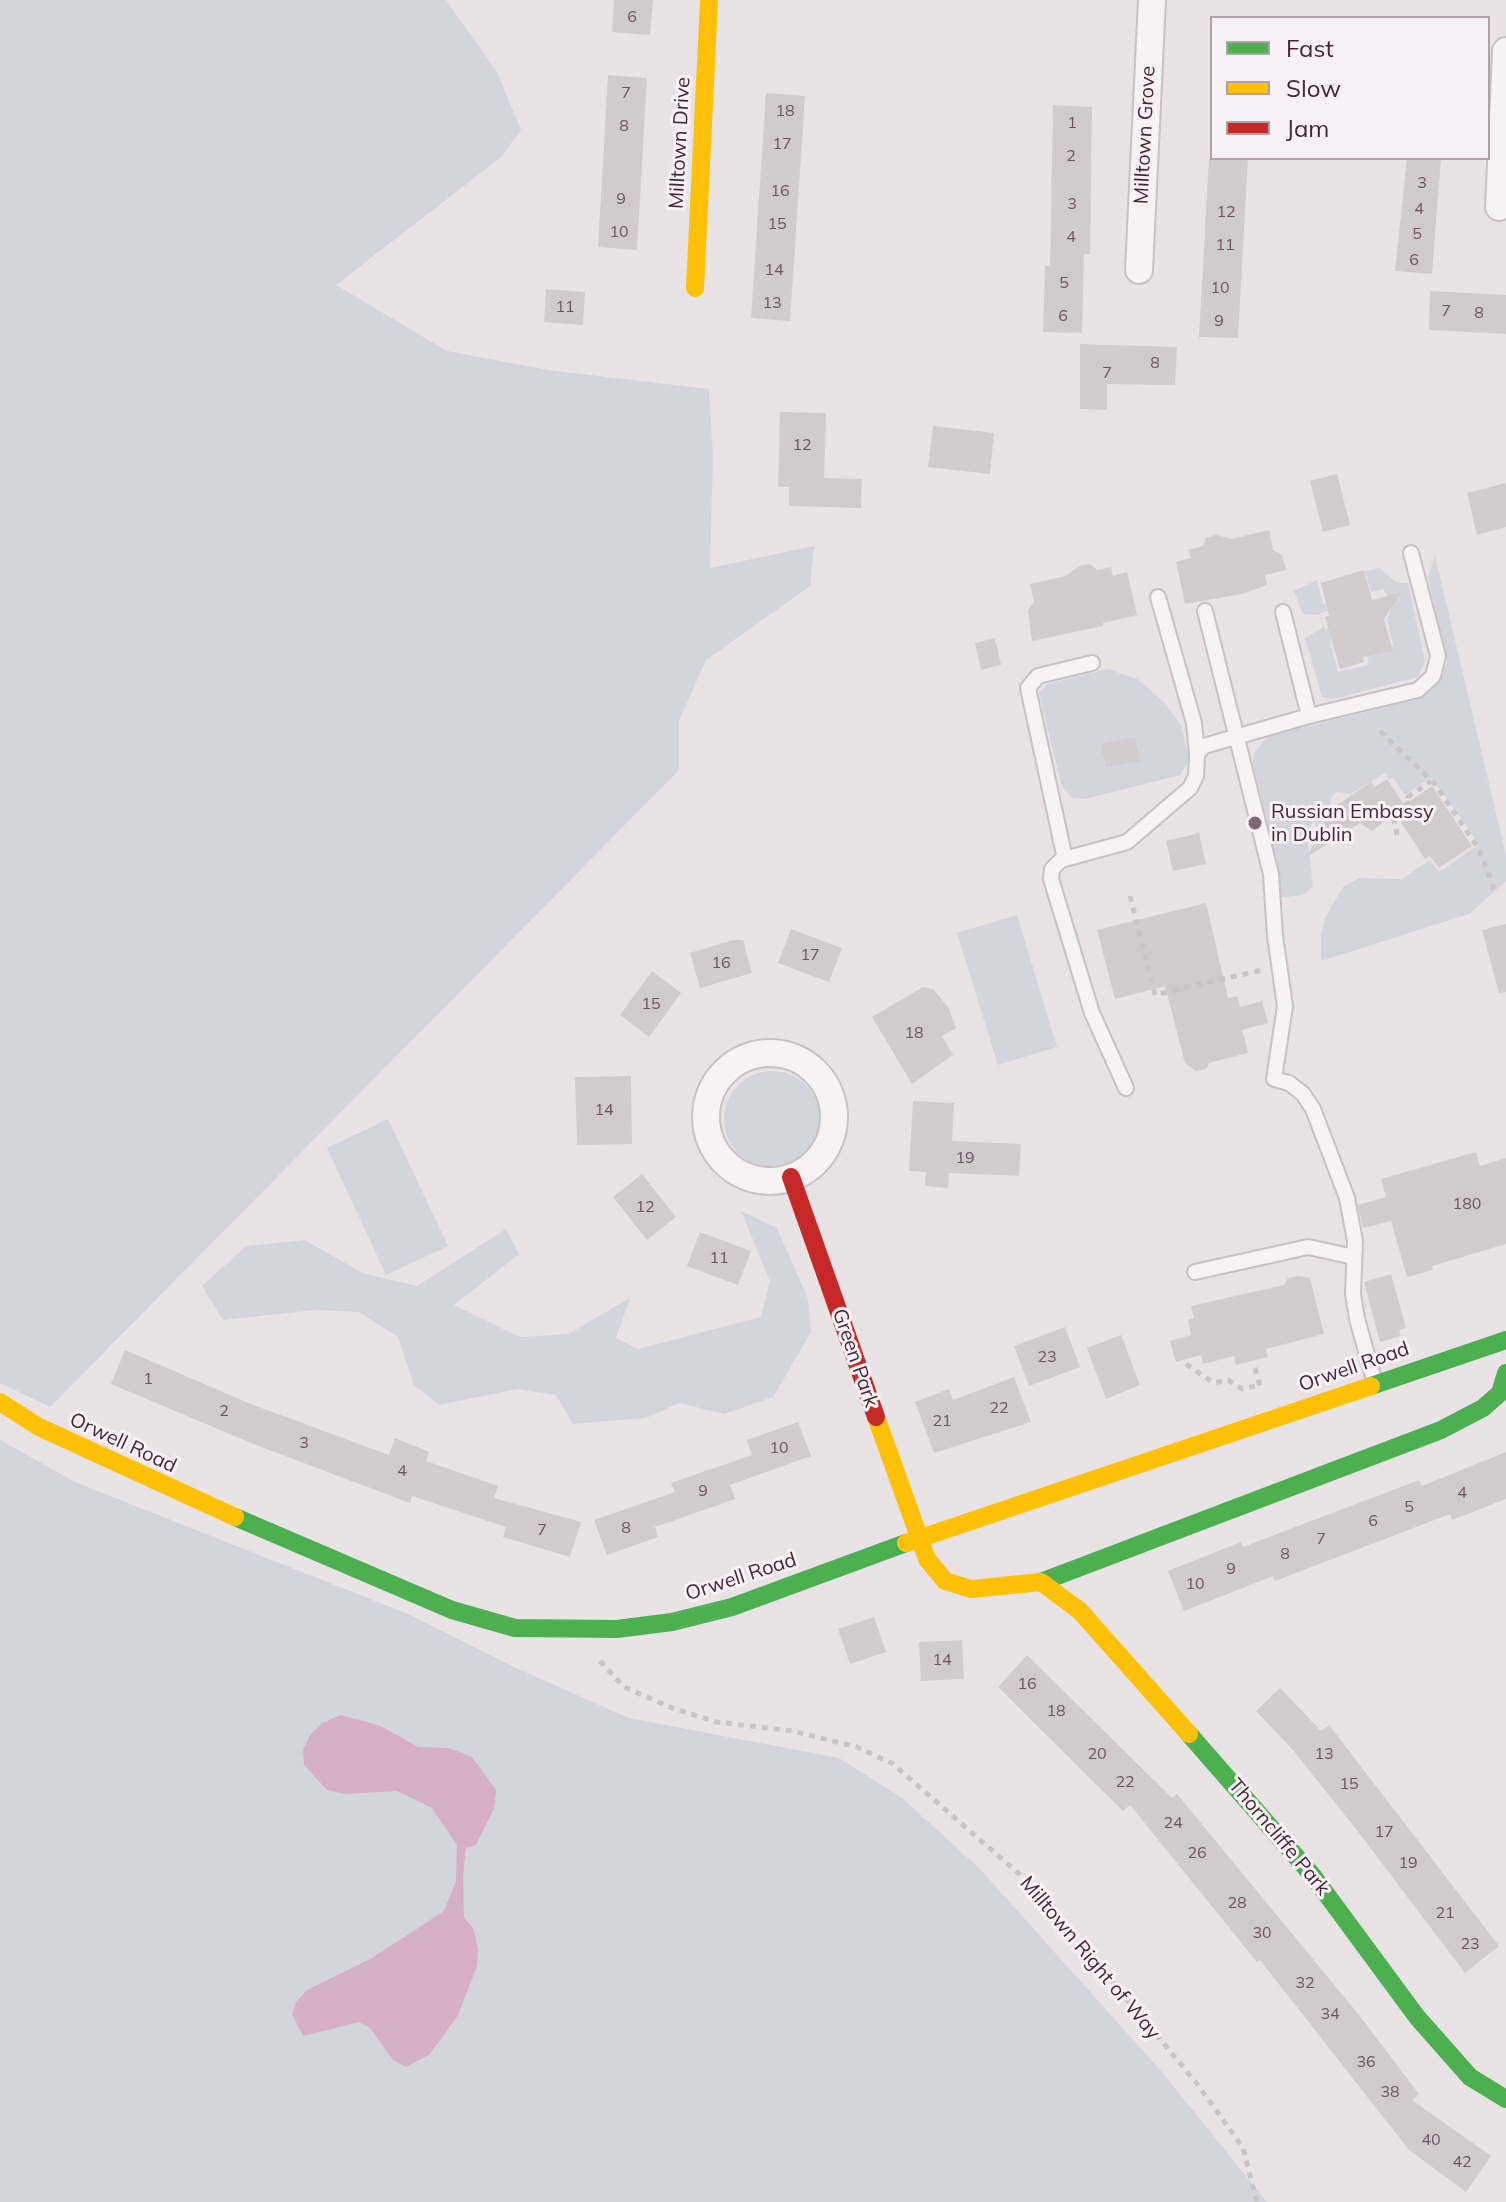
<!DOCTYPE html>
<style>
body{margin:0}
#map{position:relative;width:1506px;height:2202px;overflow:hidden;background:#e9e3e6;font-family:Mulish,sans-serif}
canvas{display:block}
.legend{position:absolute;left:1210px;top:16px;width:280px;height:144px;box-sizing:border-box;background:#f8f1f5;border:2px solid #b0a0a9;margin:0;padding:10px 14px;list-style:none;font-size:24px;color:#452736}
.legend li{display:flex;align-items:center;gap:16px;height:40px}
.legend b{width:40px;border:2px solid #b0a0a9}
</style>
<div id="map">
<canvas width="1506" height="2202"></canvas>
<ul class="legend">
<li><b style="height:10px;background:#4caf50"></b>Fast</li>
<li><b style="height:10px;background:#ffc107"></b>Slow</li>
<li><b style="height:10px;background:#c62828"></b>Jam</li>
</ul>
</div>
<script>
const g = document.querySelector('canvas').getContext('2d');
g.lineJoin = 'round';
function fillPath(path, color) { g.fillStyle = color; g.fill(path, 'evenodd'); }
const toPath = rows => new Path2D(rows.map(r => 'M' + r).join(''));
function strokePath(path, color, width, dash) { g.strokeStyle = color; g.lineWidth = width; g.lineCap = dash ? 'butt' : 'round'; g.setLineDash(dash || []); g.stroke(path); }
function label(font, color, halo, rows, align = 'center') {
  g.font = font + ' Mulish,sans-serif'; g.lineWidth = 6; g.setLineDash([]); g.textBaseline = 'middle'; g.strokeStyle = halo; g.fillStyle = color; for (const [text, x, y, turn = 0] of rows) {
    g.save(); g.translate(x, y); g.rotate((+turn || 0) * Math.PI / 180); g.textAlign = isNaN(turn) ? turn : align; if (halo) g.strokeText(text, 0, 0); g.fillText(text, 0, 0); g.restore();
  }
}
fillPath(toPath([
 [0,0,446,0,497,72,521,130,501,157,336,285,447,351,548,370,709,389,713,457,710,568,814,546,810,586,706,660,679,721,679,770,50,1407,0,1383],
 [1435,556,1506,855,1506,881,1469,914,1321,961,1321,934,1325,918,1343,887,1360,878,1402,879,1430,860,1439,872,1479,844,1431,777,1405,795,1393,777,1389,780,1385,773,1351,794,1337,792,1332,796,1329,809,1332,816,1321,823,1320,831,1313,821,1307,834,1313,886,1303,895,1277,898,1267,819,1253,763,1255,752,1268,736,1415,700,1432,690,1447,663,1428,577],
 [1379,568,1398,583,1408,583,1425,661,1418,677,1333,699,1322,697,1305,638,1323,627,1320,615,1303,614,1294,591,1317,580,1323,604,1334,602,1336,609,1320,613,1325,629,1334,626,1330,641,1338,672,1369,665,1367,656,1389,652,1393,645,1387,619,1391,610,1387,595,1383,589,1371,592,1365,571],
 [1108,669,1137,679,1164,702,1181,725,1189,760,1180,775,1085,799,1072,798,1062,787,1039,694,1047,684],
 [1017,915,1057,1047,998,1065,957,933],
 '724 1119a48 48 0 1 1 96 0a48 48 0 1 1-96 0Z',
 [388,1119,448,1246,386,1275,327,1148],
 [741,1211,777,1228,808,1299,811,1332,773,1397,724,1414,679,1403,646,1418,573,1424,556,1395,517,1389,439,1405,414,1385,398,1337,359,1312,315,1310,223,1320,202,1286,246,1246,305,1240,362,1273,417,1286,506,1229,519,1254,454,1305,520,1337,568,1334,630,1298,616,1338,638,1349,761,1317,770,1281],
 [0,1440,75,1482,408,1614,516,1668,629,1718,839,1758,902,1798,980,1869,1161,2071,1267,2202,0,2202]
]), '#d3d5dd');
fillPath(toPath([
 [341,1715,381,1726,418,1747,449,1748,472,1757,496,1790,494,1809,476,1845,466,1848,463,1876,464,1917,474,1930,478,1950,477,1966,458,2015,441,2039,429,2055,406,2067,393,2060,370,2028,359,2022,303,2036,292,2014,296,2002,307,1990,372,1958,444,1911,456,1881,457,1845,432,1808,397,1791,346,1794,327,1790,304,1765,303,1750,310,1735,322,1723]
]), '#d7afc6');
fillPath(toPath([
 [614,0,653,0,650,35,612,32],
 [608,75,647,78,637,250,598,247],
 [766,93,805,96,790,321,751,318],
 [1053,105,1092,107,1090,254,1084,254,1082,333,1043,332,1045,266,1050,266],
 [1209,158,1248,158,1238,338,1199,337],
 [1407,158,1441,158,1432,274,1395,271],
 [546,289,585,292,583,325,544,322],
 [1430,291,1506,295,1506,334,1429,330],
 [1080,344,1177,347,1175,385,1107,384,1107,410,1080,409],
 [780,412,826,413,824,478,862,479,861,508,789,506,789,487,778,487],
 [933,426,994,433,990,474,928,467],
 [1337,474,1350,525,1323,532,1310,481],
 [1506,483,1506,527,1477,535,1467,493],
 [1269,530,1273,550,1282,555,1286,570,1265,575,1267,585,1242,594,1185,604,1176,562,1191,558,1188,550,1203,546,1206,538,1216,535,1232,539],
 [1090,564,1097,570,1111,567,1113,576,1127,572,1137,615,1103,623,1103,626,1032,641,1028,610,1034,602,1030,584,1066,576,1079,566],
 [1364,570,1372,600,1402,592,1384,619,1393,651,1363,657,1364,662,1340,669,1325,617,1329,616,1321,583],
 [995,638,1001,665,981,670,975,643],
 [1135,737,1140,761,1106,767,1101,744],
 [1387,779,1404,805,1432,786,1472,846,1439,868,1430,856,1425,859,1395,813,1372,831,1360,823,1307,857,1331,809,1371,782,1375,787],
 [1199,833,1206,864,1173,871,1166,841],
 [1206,903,1228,998,1237,996,1240,1007,1262,1001,1268,1023,1242,1030,1248,1053,1209,1063,1206,1069,1196,1071,1185,1063,1165,986,1115,999,1097,930],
 [1506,924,1506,992,1499,993,1482,930],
 [791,929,842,948,829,982,778,963],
 [733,940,743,940,752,973,700,988,690,953],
 [652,971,681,993,649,1037,620,1015],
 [923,987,933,989,948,1007,956,1028,942,1036,953,1055,912,1084,872,1017],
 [631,1076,632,1144,577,1145,575,1077],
 [913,1101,954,1103,952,1141,1021,1144,1019,1176,949,1173,948,1188,925,1186,926,1172,909,1171],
 [1476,1152,1480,1166,1506,1158,1506,1244,1432,1266,1433,1270,1407,1277,1391,1221,1363,1228,1358,1205,1386,1197,1381,1179],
 [642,1174,676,1217,647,1240,613,1197],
 [700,1232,751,1251,738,1285,687,1266],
 [1391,1274,1406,1328,1399,1330,1401,1336,1380,1342,1364,1282],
 [1298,1276,1310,1278,1324,1334,1266,1349,1268,1357,1236,1365,1234,1356,1203,1364,1201,1355,1176,1362,1170,1341,1191,1335,1188,1320,1194,1318,1191,1306,1284,1285,1288,1278],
 [1065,1327,1080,1367,1029,1386,1014,1346],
 [1121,1335,1140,1385,1106,1399,1087,1348],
 [125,1350,253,1405,389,1455,395,1438,429,1452,426,1461,498,1486,494,1498,581,1522,570,1557,503,1537,506,1527,412,1496,410,1503,256,1445,111,1384],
 [1014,1377,1031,1422,934,1453,915,1402,949,1389,953,1400],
 [798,1422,811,1456,730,1485,735,1499,655,1527,658,1537,607,1555,594,1520,675,1492,671,1483,752,1455,747,1440],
 [1506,1452,1506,1499,1452,1520,1450,1514,1275,1581,1273,1576,1184,1611,1168,1571,1241,1542,1243,1547,1419,1480,1422,1486],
 [874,1617,886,1652,850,1664,838,1629],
 [962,1640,964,1679,921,1681,919,1642],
 [1027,1655,1172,1798,1177,1794,1359,2015,1419,2094,1412,2100,1491,2156,1466,2192,1409,2150,1260,1960,1257,1962,1130,1805,1123,1811,998,1687],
 [1280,1688,1321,1731,1329,1725,1499,1946,1465,1973,1356,1829,1292,1749,1256,1711]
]), '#d1cbce');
const lane = toPath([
 [1158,597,1194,723,1197,754],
 [1205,611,1271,874,1275,936,1285,1006,1274,1079,1289,1083,1303,1094,1313,1109,1347,1198,1355,1241,1353,1294,1357,1319,1375,1383],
 [1309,716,1418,690,1433,676,1438,656,1411,553],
 [1065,859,1028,688,1038,676,1092,663],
 [1126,1088,1092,1013,1051,879,1052,869,1061,860,1127,842,1190,788,1196,776,1197,754,1204,746,1309,716,1283,612],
 [1195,1272,1308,1247,1354,1257]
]);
const street = toPath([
 [1499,207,1506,51],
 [1139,270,1152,0],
 '706 1117a64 64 0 1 1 128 0a64 64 0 1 1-128 0Z'
]);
strokePath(lane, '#c7c1c4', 18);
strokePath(street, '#c7c1c4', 30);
strokePath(toPath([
 [1380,731,1434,783,1479,849,1494,889],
 [1397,835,1393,814,1411,801,1408,797,1431,781],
 [1130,896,1155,995,1262,970],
 [1186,1364,1214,1383,1228,1380,1242,1389,1260,1385],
 [1255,1368,1260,1386],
 [600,1661,624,1687,672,1708,717,1722,793,1731,857,1747,893,1764,1033,1886,1198,2085,1243,2148,1257,2202]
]), '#cac3c7', 5, [6, 6]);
strokePath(lane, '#f6f3f4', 14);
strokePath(street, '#f6f3f4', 26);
strokePath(toPath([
 [1371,1386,1506,1340],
 [235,1517,452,1610,515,1628,617,1629,672,1622,732,1607,906,1543],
 [1041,1582,1441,1430,1483,1408,1500,1393,1506,1373],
 [1189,1734,1313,1876,1417,2017,1470,2077,1506,2099]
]), '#4caf50', 18);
strokePath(toPath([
 [695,288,709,0],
 [0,1402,39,1427,235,1517],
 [876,1417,927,1559,945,1581,971,1589,1041,1582,1080,1611,1189,1734],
 [906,1543,1371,1386]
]), '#ffc107', 18);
strokePath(toPath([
 [791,1177,876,1417]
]), '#c62828', 18);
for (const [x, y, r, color] of [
 [1255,823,8,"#7e6974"]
]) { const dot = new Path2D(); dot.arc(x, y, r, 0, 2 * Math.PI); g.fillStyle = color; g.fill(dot); strokePath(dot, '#f8f1f5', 3); }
label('16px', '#6a525e', null, [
 ["6",632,17],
 ["7",626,93],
 ["18",785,111],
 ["1",1072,123],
 ["8",624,126],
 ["17",782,144],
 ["2",1071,156],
 ["3",1422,183],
 ["16",780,191],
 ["9",621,199],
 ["3",1072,204],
 ["4",1419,209],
 ["12",1226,212],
 ["15",777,224],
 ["10",619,232],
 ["5",1417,234],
 ["4",1071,237],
 ["11",1225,245],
 ["6",1414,260],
 ["14",774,270],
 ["5",1064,283],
 ["10",1220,288],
 ["13",772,303],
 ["11",565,307],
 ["7",1446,311],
 ["8",1479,313],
 ["6",1063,316],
 ["9",1219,321],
 ["8",1155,363],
 ["7",1107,373],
 ["12",802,445],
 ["17",810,955],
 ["16",721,963],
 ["15",651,1004],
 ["18",914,1033],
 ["14",604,1110],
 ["19",965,1158],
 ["180",1467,1204],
 ["12",645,1207],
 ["11",719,1258],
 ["23",1047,1357],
 ["1",148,1379],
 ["22",999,1408],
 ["2",224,1411],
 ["21",942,1421],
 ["3",304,1443],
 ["10",779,1448],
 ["4",402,1471],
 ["9",703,1491],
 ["4",1462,1493],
 ["5",1409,1507],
 ["6",1373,1521],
 ["8",626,1528],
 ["7",542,1530],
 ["7",1321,1539],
 ["8",1285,1554],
 ["9",1231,1569],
 ["10",1195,1584],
 ["14",942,1660],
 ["16",1027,1684],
 ["18",1056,1711],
 ["20",1097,1754],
 ["13",1324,1754],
 ["22",1125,1782],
 ["15",1349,1784],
 ["24",1173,1823],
 ["17",1384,1832],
 ["26",1197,1853],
 ["19",1408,1863],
 ["28",1237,1903],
 ["21",1445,1913],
 ["30",1262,1933],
 ["23",1470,1944],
 ["32",1305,1983],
 ["34",1330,2014],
 ["36",1366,2062],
 ["38",1390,2092],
 ["40",1431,2140],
 ["42",1462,2162]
]);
label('20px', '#452736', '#f8f1f5', [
 ["Milltown Grove",1145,135,-87],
 ["Milltown Drive",680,143,-87],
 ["Green Park",855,1358,71],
 ["Orwell Road",1354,1367,-19],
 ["Orwell Road",123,1443,25],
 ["Orwell Road",741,1577,-18],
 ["Thorncliffe Park",1279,1837,50],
 ["Milltown Right of Way",1090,1958,50]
]);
label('20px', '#452736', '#f8f1f5', [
 ["Russian Embassy",1271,812],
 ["in Dublin",1271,835]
], 'left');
</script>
